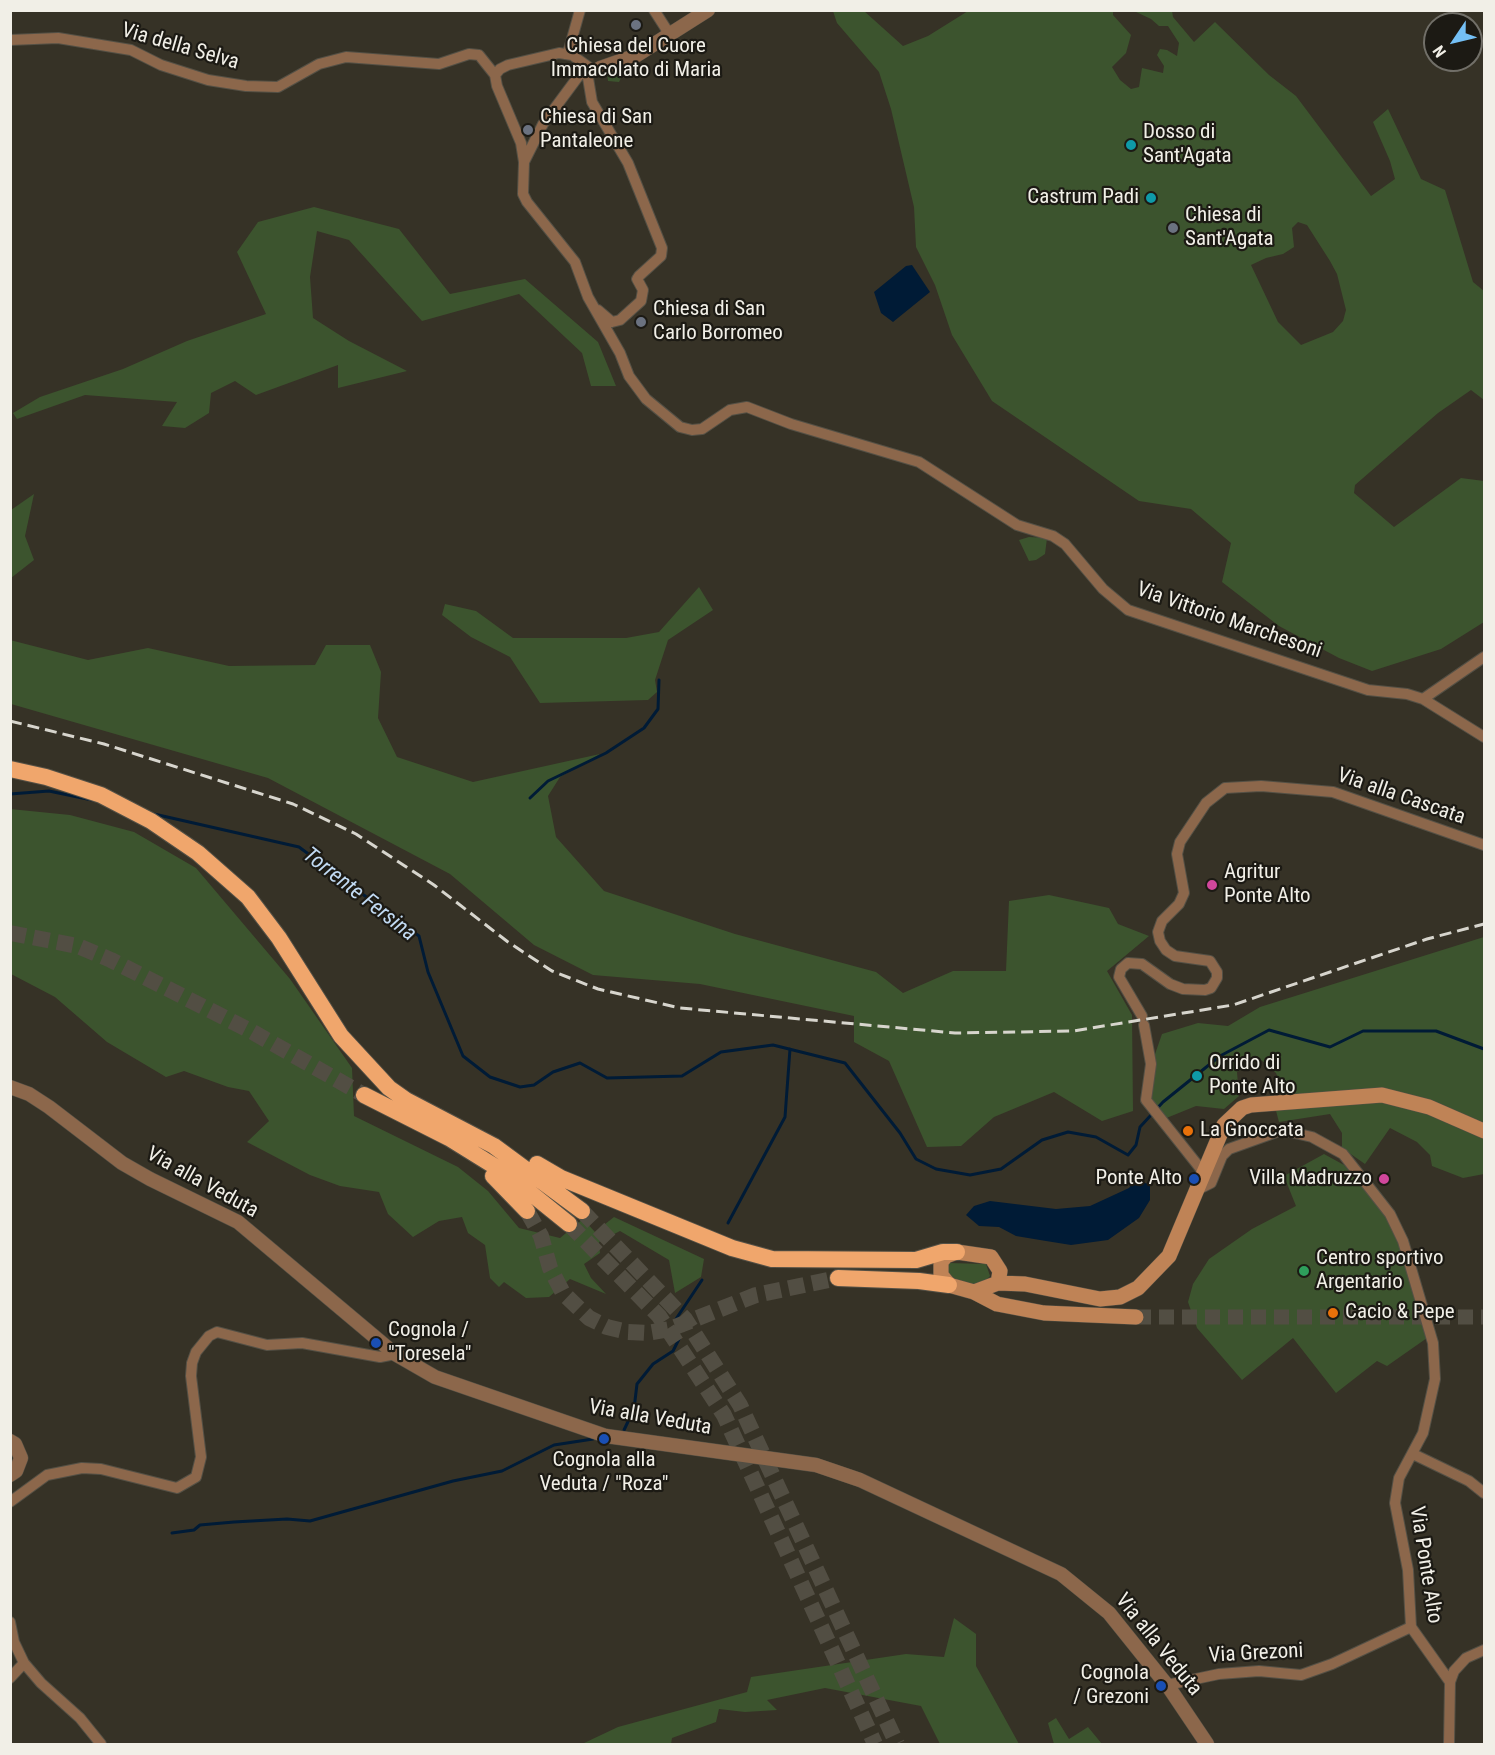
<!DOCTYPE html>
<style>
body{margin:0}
#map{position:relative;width:1495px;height:1755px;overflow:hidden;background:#363226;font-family:"Roboto Condensed",sans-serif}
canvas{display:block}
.frame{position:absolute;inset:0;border:12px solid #f1efe7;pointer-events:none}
.north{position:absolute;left:1423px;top:12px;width:60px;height:60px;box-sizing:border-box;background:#1c1a14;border:2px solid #716f68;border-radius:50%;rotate:235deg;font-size:16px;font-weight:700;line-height:24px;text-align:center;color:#f1efe7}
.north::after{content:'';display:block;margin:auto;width:21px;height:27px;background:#74c0f6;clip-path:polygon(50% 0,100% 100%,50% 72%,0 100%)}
</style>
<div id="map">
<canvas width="1495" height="1755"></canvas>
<div class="frame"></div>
<div class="north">N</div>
</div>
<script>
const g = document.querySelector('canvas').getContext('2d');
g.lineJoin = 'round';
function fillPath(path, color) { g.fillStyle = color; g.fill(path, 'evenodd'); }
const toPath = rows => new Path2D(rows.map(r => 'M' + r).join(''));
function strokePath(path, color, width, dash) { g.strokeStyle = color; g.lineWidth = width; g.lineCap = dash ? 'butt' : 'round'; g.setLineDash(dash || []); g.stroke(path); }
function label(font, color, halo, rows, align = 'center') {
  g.font = font + ' "Roboto Condensed",sans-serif'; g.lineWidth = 4.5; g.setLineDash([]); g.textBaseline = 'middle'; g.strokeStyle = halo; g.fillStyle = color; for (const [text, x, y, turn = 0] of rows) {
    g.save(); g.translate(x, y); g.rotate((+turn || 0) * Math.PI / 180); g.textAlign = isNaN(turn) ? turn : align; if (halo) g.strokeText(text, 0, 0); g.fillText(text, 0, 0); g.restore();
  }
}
fillPath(toPath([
 [833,11,864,11,903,46,928,36,968,11,1113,11,1113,15,1131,35,1126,53,1112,67,1120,80,1131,89,1139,87,1142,68,1163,73,1164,66,1157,55,1160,49,1167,50,1177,56,1179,43,1168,26,1159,26,1151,19,1134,11,1172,11,1173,17,1194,42,1215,22,1269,75,1296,96,1371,196,1395,179,1390,161,1373,122,1388,109,1421,179,1445,190,1473,282,1484,291,1484,400,1471,390,1438,413,1355,485,1354,493,1394,527,1461,478,1484,481,1484,622,1441,649,1372,671,1339,658,1279,626,1222,582,1231,543,1191,509,1139,501,992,401,952,335,935,285,916,247,914,207,891,109,879,72,837,23],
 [1298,222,1307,225,1330,261,1337,274,1346,310,1343,321,1333,332,1301,345,1278,322,1251,265,1266,258,1283,254,1294,247,1292,228],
 [628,64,619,82,608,81,607,73],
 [314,207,399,229,450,294,525,279,598,342,616,386,591,386,582,353,519,294,422,321,349,240,317,231,310,277,313,318,349,341,407,371,338,388,338,365,256,395,235,381,211,393,209,413,185,428,162,426,177,402,85,395,17,419,13,413,40,397,123,369,187,341,266,314,237,252,258,222],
 [34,494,25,536,34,560,11,578,11,510],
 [1029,537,1047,538,1045,554,1036,560,1029,561,1019,540],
 [699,587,713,610,668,640,655,680,657,692,648,700,540,703,510,657,471,637,442,615,445,604,476,611,513,638,626,638,659,632],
 [10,640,88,660,148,648,229,666,315,665,326,645,370,645,381,672,378,718,397,757,473,782,600,754,560,777,548,796,556,837,604,891,735,934,876,972,903,993,953,971,1006,971,1009,901,1049,895,1109,908,1118,924,1149,936,1107,971,1132,1015,1133,1111,1102,1121,1054,1092,994,1117,961,1146,927,1147,889,1061,854,1042,854,1016,700,984,593,975,534,945,450,874,268,778,11,704],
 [10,809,70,815,134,832,196,868,290,979,352,1068,354,1116,458,1167,488,1191,519,1228,560,1238,583,1219,595,1232,614,1217,704,1259,701,1277,675,1293,669,1260,620,1231,599,1242,600,1253,584,1264,591,1278,606,1294,570,1279,549,1297,526,1298,504,1282,499,1287,490,1278,485,1245,468,1233,462,1217,439,1221,413,1237,388,1214,379,1192,340,1186,310,1175,247,1142,269,1121,249,1091,228,1087,184,1071,166,1077,107,1042,55,997,11,974],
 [1484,937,1484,1174,1463,1178,1432,1166,1430,1155,1417,1142,1390,1128,1365,1164,1342,1148,1342,1133,1330,1114,1279,1122,1275,1107,1288,1109,1283,1091,1276,1073,1261,1060,1237,1072,1239,1096,1224,1109,1196,1106,1164,1119,1149,1100,1154,1057,1162,1034,1198,1023,1228,1026,1260,1007],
 [1324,1154,1344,1165,1385,1214,1399,1240,1427,1338,1387,1366,1377,1361,1336,1393,1293,1338,1242,1380,1197,1328,1188,1302,1193,1284,1209,1259,1252,1229,1296,1206,1284,1176],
 [949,1263,986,1264,990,1276,982,1285,954,1283,944,1267],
 [954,1618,976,1634,976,1666,1019,1744,940,1744,921,1706,825,1688,767,1700,777,1710,745,1712,719,1709,716,1722,672,1738,671,1744,582,1744,618,1727,747,1692,751,1677,906,1654,944,1657],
 [1056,1718,1069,1739,1088,1727,1102,1744,1054,1744,1048,1723]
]), '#3c542e');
fillPath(toPath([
 [912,265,930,292,893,322,881,313,874,292,906,266],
 [1136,1179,1150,1185,1150,1200,1139,1218,1108,1240,1071,1245,1046,1241,1016,1236,999,1227,979,1226,966,1215,974,1206,990,1201,1056,1209,1090,1206,1129,1188]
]), '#001b36');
strokePath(toPath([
 [10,794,49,791,92,800],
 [530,798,548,781,606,753,644,728,658,709,659,680],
 [154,814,299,847,419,936,428,972,463,1056,490,1077,520,1087,534,1085,553,1072,580,1063,607,1078,682,1076,721,1052,773,1045,845,1063,900,1133,916,1159,936,1169,970,1175,1001,1169,1042,1140,1068,1132,1096,1137,1128,1155,1136,1145,1140,1127,1163,1102,1220,1056,1269,1030,1330,1047,1363,1031,1436,1031,1484,1049],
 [728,1223,785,1117,790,1049],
 [624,1430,634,1409,637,1384,653,1364,673,1351,679,1339,676,1319,702,1280],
 [172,1533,194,1530,200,1525,234,1522,287,1519,310,1521,453,1481,502,1471,554,1445,593,1439]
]), '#001b36', 3);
strokePath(toPath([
 [1136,1317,1484,1317]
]), '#524e43', 15, [15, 8]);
strokePath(toPath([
 [10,933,78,946,111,960,249,1030,364,1095],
 [527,1211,541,1236,550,1268,563,1293,589,1318,607,1327,628,1332,647,1333,670,1329,756,1295,838,1278],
 [582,1211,685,1319,740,1405,897,1744],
 [569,1224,659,1316,724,1415,875,1744]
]), '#524e43', 16, [16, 8]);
const minor = toPath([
 [654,10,670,35],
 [10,40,58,38,131,50,161,65,208,80,246,86,278,87,319,64,346,57,439,64,469,54,479,55,495,75],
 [568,53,580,10],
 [586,66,592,102,628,163,662,248,661,256,639,276,637,279,643,290,641,301,620,320,612,322,598,310],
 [495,75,497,86,521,143,524,162,523,194,527,202,575,262,588,297,620,353,629,376,646,399,680,427,692,430,702,429,730,410,747,407,791,424,919,462,1017,525,1053,536,1065,544,1103,589,1128,610,1368,690,1407,694,1423,699,1484,737],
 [495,75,500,69,508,65,559,53,572,55,590,68],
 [524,162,543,124,586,66],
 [1423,699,1484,657],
 [1142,1016,1119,977,1121,969,1128,963,1142,964,1170,984,1183,989,1205,990,1211,988,1217,978,1217,972,1210,961,1175,956,1166,950,1160,941,1158,932,1162,921,1179,904,1184,893,1177,854,1180,842,1206,803,1225,788,1261,786,1333,792,1484,845],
 [1144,1025,1151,1064,1146,1100,1204,1173],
 [1199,1186,1203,1187,1211,1183,1222,1156,1229,1149,1282,1130,1312,1137,1343,1154,1390,1214,1403,1241,1433,1343,1435,1379,1423,1433,1399,1478,1395,1503,1408,1570,1411,1627,1450,1682,1449,1744],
 [1413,1454,1469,1481,1484,1493],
 [10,1502,47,1475,82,1468,101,1469,177,1488,196,1477,201,1457,191,1376,192,1363,196,1352,209,1336,217,1332,267,1345,302,1343,380,1357,395,1354],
 [10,1622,14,1642,24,1663,41,1683,80,1718,101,1744],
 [10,1678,24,1663],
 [1450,1682,1454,1671,1466,1658,1484,1650],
 [1167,1685,1219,1674,1259,1671,1301,1675,1332,1664,1411,1627]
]);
const tertiary = toPath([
 [600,68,637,55,708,10],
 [10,1087,29,1094,49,1107,122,1163,150,1179,238,1222,395,1354,435,1377,606,1436,816,1465,860,1480,1061,1574,1109,1613,1170,1689,1207,1744],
 [10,1441,15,1444,21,1458,16,1471,10,1475]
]);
const secondary = toPath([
 [957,1252,991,1257,1000,1271,998,1283,974,1292,949,1285,941,1275,941,1262,946,1256,957,1252],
 [998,1283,1025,1284,1100,1299,1120,1297,1138,1288,1169,1256,1224,1125,1242,1108,1251,1105,1382,1095,1429,1107,1484,1131],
 [974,1292,997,1304,1044,1313,1136,1317]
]);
const trunk = toPath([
 [10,769,46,777,101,795,151,821,198,853,248,897,279,938,341,1036,389,1088,406,1100,494,1146,582,1211],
 [364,1095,449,1138,507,1174,569,1224],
 [537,1164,561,1178,732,1248,772,1259,916,1260,943,1252,957,1252],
 [493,1176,527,1211],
 [838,1278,919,1281,949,1285]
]);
strokePath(minor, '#545045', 12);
strokePath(tertiary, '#545045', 15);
strokePath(secondary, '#545045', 16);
strokePath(trunk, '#545045', 18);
strokePath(minor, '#8c674b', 10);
strokePath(tertiary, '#8c674b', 14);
strokePath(secondary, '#bf8356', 15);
strokePath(trunk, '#f0a66c', 16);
strokePath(toPath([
 [10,721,104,744,293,804,356,834,434,885,508,942,552,971,598,989,680,1008,955,1033,1073,1031,1233,1005,1427,939,1484,924]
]), '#d7d5cd', 3, [12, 6]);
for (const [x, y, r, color] of [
 [636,25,6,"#6b7280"],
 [528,130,6,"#6b7280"],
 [1131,145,6,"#0f9aa8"],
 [1151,198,6,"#0f9aa8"],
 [1173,228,6,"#6b7280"],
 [641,322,6,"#6b7280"],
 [1212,885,6,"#d1479c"],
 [1197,1076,6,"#0f9aa8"],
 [1188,1131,6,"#e8710a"],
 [1194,1179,6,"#1a4fb4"],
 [1384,1179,6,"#d1479c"],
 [1304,1271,6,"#2e9e5b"],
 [1333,1313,6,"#e8710a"],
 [376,1343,6,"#1a4fb4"],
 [604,1439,6,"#1a4fb4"],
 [1161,1686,6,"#1a4fb4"]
]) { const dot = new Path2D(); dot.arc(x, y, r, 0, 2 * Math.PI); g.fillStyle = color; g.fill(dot); strokePath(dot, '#1c1a14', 2); }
label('21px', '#f1efe7', '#1c1a14', [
 ["Via della Selva",180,47,16],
 ["Via Vittorio Marchesoni",1229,621,19],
 ["Via alla Cascata",1401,797,19],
 ["Via alla Veduta",202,1183,29],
 ["Via alla Veduta",650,1418,10],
 ["Via Ponte Alto",1425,1565,81],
 ["Via alla Veduta",1158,1645,51],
 ["Via Grezoni",1256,1654,-3]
]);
label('21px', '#f1efe7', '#1c1a14', [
 ["Chiesa del Cuore",636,47,"center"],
 ["Immacolato di Maria",636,71,"center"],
 ["Chiesa di San",540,118],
 ["Pantaleone",540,142],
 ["Dosso di",1143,133],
 ["Sant'Agata",1143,157],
 ["Castrum Padi",1139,198,"right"],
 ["Chiesa di",1185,216],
 ["Sant'Agata",1185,240],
 ["Chiesa di San",653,310],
 ["Carlo Borromeo",653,334],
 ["Agritur",1224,873],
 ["Ponte Alto",1224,897],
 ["Orrido di",1209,1064],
 ["Ponte Alto",1209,1088],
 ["La Gnoccata",1200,1131],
 ["Ponte Alto",1182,1179,"right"],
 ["Villa Madruzzo",1372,1179,"right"],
 ["Centro sportivo",1316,1259],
 ["Argentario",1316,1283],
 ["Cacio & Pepe",1345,1313],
 ["Cognola /",388,1331],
 ["\"Toresela\"",388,1355],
 ["Cognola alla",604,1461,"center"],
 ["Veduta / \"Roza\"",604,1485,"center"],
 ["Cognola",1149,1674,"right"],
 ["/ Grezoni",1149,1698,"right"]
], 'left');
label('italic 22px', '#c1daf3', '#1c1a14', [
 ["Torrente Fersina",359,895,38]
]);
</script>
